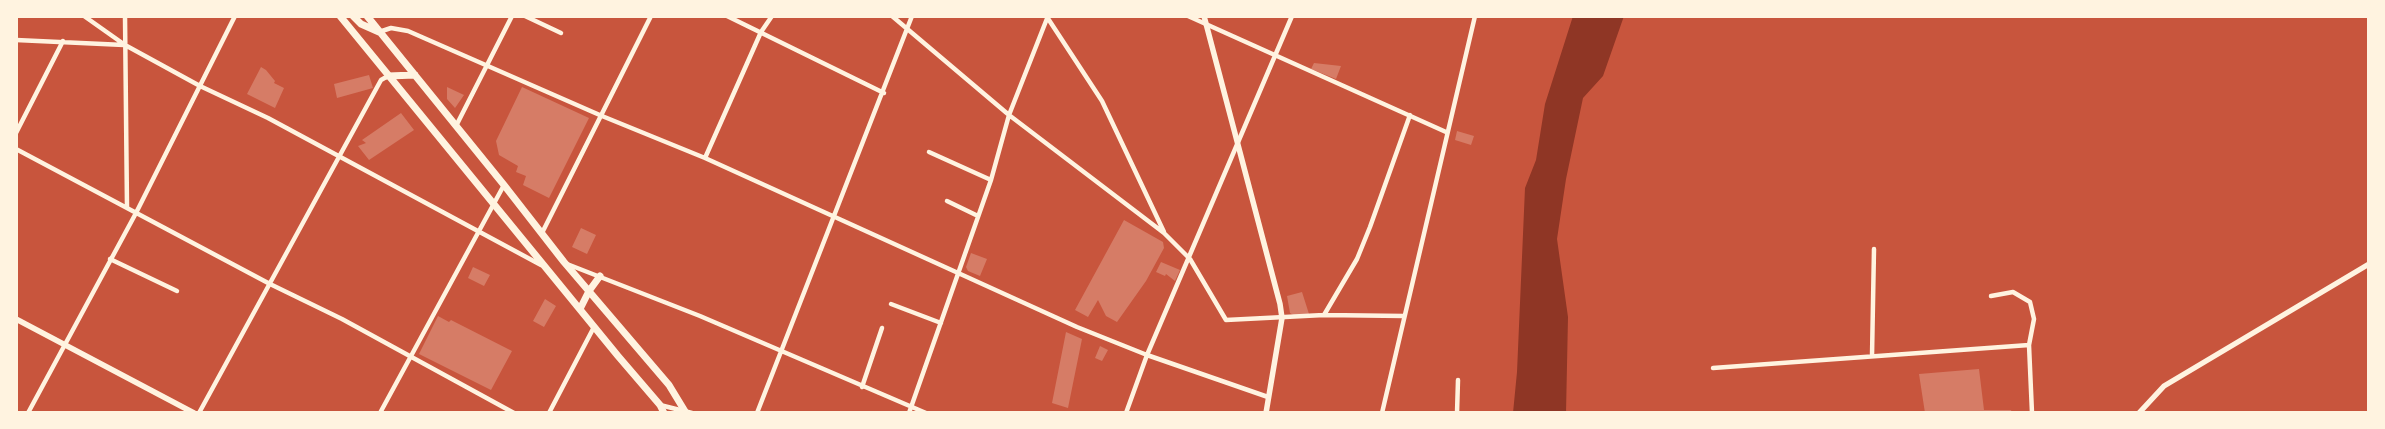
<!DOCTYPE html>
<style>
body{margin:0}
#map{position:relative;width:2385px;height:429px;overflow:hidden;background:#c8553d;font-family:Arial,sans-serif}
canvas{display:block}
.frame{position:absolute;inset:0;border:18px solid #fff3e0;pointer-events:none}
</style>
<div id="map">
<canvas width="2385" height="429"></canvas>
<div class="frame"></div>
</div>
<script>
const g = document.querySelector('canvas').getContext('2d');
g.lineJoin = 'round';
function fillPath(path, color) { g.fillStyle = color; g.fill(path, 'evenodd'); }
const toPath = rows => new Path2D(rows.map(r => 'M' + r).join(''));
function strokePath(path, color, width, dash) { g.strokeStyle = color; g.lineWidth = width; g.lineCap = dash ? 'butt' : 'round'; g.setLineDash(dash || []); g.stroke(path); }
fillPath(toPath([
 [1573,16,1624,16,1603,76,1583,98,1566,179,1557,239,1568,317,1566,413,1513,413,1517,372,1525,188,1536,160,1545,104]
]), '#8f3625');
fillPath(toPath([
 [1314,63,1341,66,1336,79,1311,69],
 [261,67,266,70,275,81,274,83,284,88,275,108,247,94],
 [369,75,373,88,337,98,334,84],
 [447,87,464,95,455,108,447,99],
 [522,87,589,118,549,198,523,185,526,176,516,172,518,166,499,155,496,141],
 [401,113,414,130,369,160,358,146,366,143,362,140],
 [1457,131,1474,136,1471,145,1455,140],
 [1124,220,1163,242,1164,248,1146,281,1117,322,1106,316,1098,300,1088,317,1075,310],
 [581,228,596,235,587,254,572,247],
 [971,253,987,259,980,276,968,271,966,267],
 [1161,262,1180,270,1175,281,1166,274,1165,276,1156,272],
 [473,267,490,275,484,286,468,278],
 [1302,292,1309,314,1295,316,1290,313,1287,296],
 [545,299,556,306,544,327,533,321],
 [438,316,449,322,451,320,512,351,491,390,419,354],
 [1066,332,1082,339,1068,408,1052,403],
 [1100,346,1108,350,1102,361,1095,358],
 [1979,369,1984,410,2011,410,2012,413,1925,413,1919,374]
]), '#d67c66');
strokePath(toPath([
 [84,16,125,45,200,86,268,118,541,265],
 [125,16,127,208],
 [525,16,561,33],
 [727,16,884,93],
 [892,16,1009,115,1164,233,1190,259,1226,320,1324,315,1404,316],
 [1188,16,1446,132],
 [1047,17,1102,101,1164,232],
 [379,32,391,28,408,31,602,116,705,158,1077,327,1147,355,1268,397],
 [16,40,124,45],
 [456,126,512,16],
 [16,133,63,41],
 [16,149,270,284,342,319,514,413],
 [929,152,991,180],
 [705,158,761,32,772,16],
 [947,201,978,216],
 [542,233,651,16],
 [110,259,177,291],
 [567,264,700,316,926,413],
 [1991,296,2013,292,2030,302,2034,319,2029,345,2032,413],
 [891,304,941,323],
 [1324,315,1357,259,1370,227,1410,115],
 [1872,356,1874,249],
 [1713,368,2029,345],
 [862,387,882,328],
 [660,405,692,413],
 [28,413,136,213,235,16],
 [199,413,381,80,388,76],
 [380,413,504,185],
 [549,413,594,327],
 [757,413,912,16],
 [909,413,991,180,1009,115,1048,16],
 [1126,413,1147,355,1292,16],
 [1382,413,1475,16],
 [1457,413,1458,380]
]), '#fff3e0', 4.5);
strokePath(toPath([
 [1204,16,1280,304,1282,318,1266,413],
 [16,319,194,413],
 [2139,413,2164,386,2369,264]
]), '#fff3e0', 5.5);
strokePath(toPath([
 [340,16,618,356,660,405,664,413],
 [353,16,361,24,379,32],
 [367,16,504,185,564,262,669,385,686,413],
 [388,76,415,75],
 [580,309,589,291,600,276]
]), '#fff3e0', 7);
</script>
